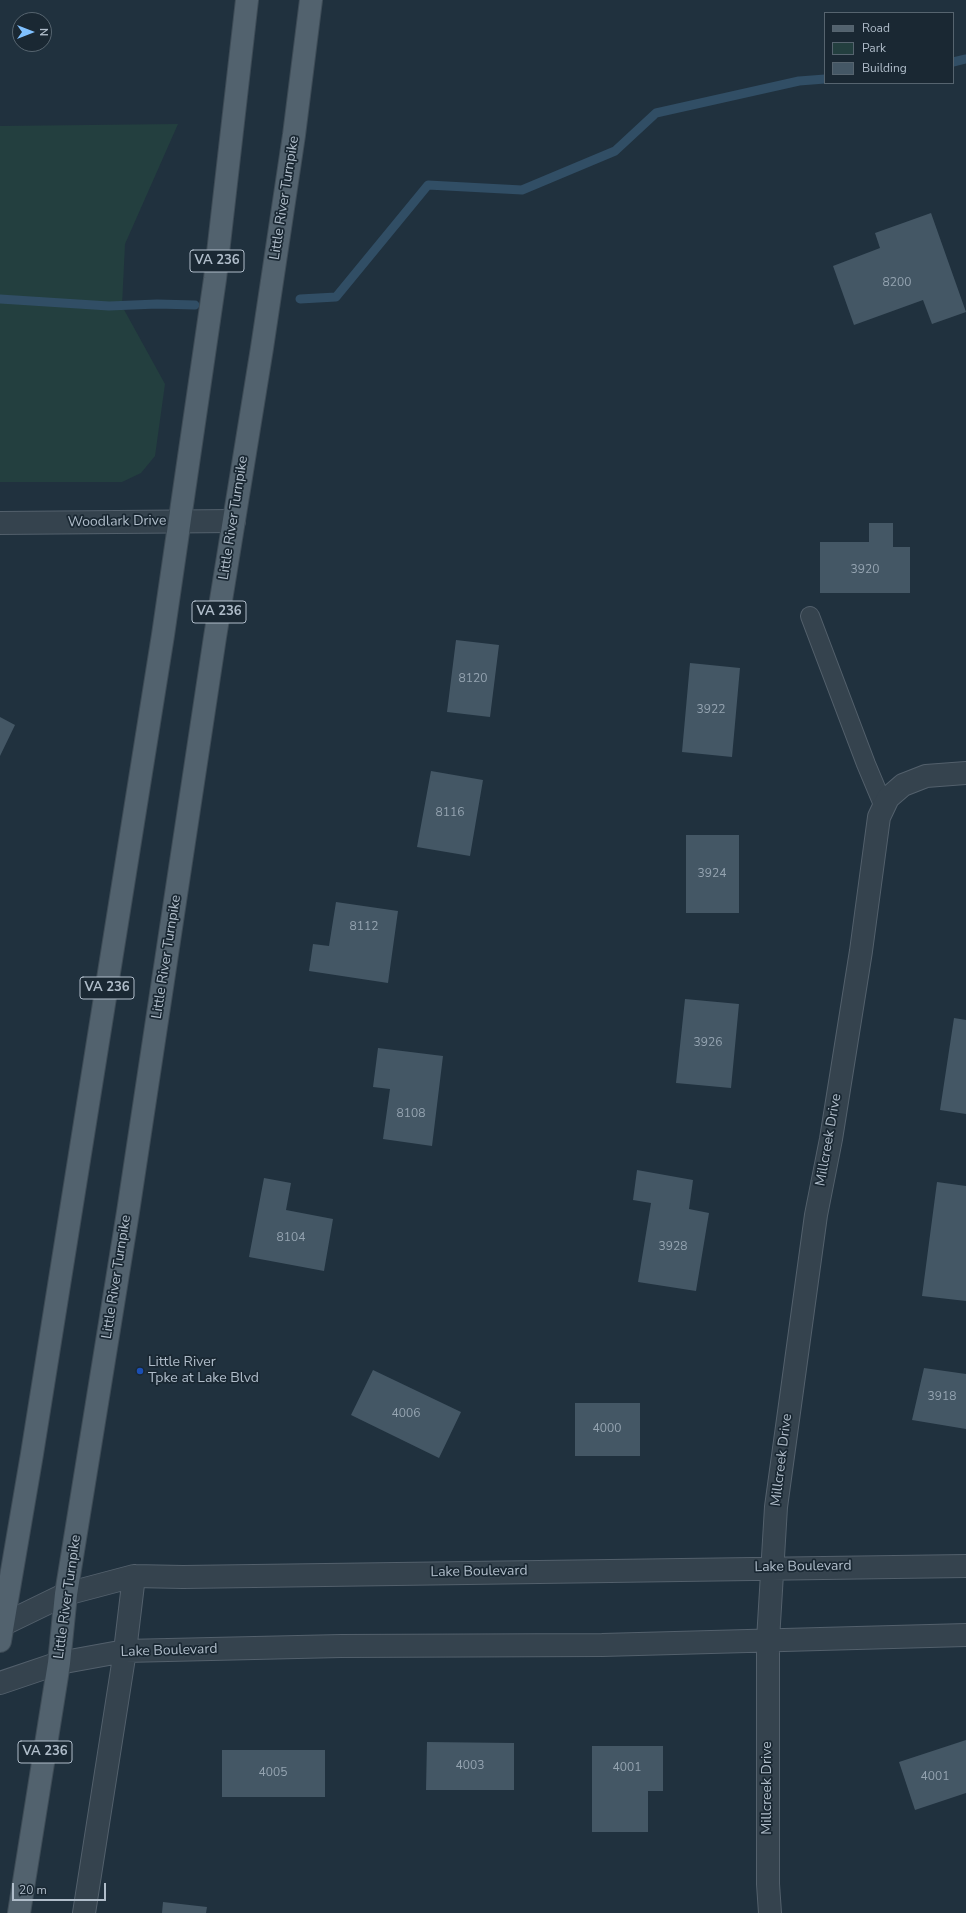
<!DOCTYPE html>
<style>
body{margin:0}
#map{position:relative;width:966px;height:1913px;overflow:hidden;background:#20313e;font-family:"Nunito Sans",sans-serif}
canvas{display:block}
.legend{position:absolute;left:824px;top:12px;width:130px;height:72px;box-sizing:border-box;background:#1a2833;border:1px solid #56646f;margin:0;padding:5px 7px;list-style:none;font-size:12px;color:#b0bdca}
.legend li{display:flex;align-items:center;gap:8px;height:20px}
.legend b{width:20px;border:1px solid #56646f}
.north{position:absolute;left:12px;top:12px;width:40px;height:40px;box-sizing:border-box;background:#1a2833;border:1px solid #56646f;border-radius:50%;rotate:90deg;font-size:11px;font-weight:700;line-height:16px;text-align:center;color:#b0bdca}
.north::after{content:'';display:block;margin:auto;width:14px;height:18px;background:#80c1ff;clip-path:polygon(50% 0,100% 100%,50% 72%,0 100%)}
.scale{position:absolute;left:12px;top:1883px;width:94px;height:18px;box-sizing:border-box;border:2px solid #b0bdca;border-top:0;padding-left:5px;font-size:12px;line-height:14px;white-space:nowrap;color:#b0bdca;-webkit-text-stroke:3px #1a2833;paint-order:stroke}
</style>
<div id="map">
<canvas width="966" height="1913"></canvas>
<ul class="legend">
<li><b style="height:5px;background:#52626e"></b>Road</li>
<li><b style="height:11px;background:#233f3f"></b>Park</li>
<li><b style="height:11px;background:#445765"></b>Building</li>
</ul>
<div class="north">N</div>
<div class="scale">20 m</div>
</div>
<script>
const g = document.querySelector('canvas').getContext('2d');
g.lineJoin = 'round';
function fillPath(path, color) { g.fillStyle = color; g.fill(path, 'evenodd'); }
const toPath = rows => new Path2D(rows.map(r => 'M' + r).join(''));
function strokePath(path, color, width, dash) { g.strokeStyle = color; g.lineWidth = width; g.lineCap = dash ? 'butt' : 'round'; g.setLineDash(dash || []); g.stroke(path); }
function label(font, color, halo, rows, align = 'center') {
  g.font = font + ' "Nunito Sans",sans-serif'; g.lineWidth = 3.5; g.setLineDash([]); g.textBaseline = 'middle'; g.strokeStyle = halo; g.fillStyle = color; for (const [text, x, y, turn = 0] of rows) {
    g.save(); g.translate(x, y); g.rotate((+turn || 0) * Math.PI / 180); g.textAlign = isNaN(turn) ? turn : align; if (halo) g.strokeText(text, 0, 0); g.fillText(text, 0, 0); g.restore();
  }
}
fillPath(toPath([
 [178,124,125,244,122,306,165,384,155,456,141,473,122,482,0,482,0,126]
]), '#233f3f');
strokePath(toPath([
 [953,62,966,59],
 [0,299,109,306,157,304,195,305],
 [300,299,336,297,428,185,522,190,615,151,656,113,799,81,825,79]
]), '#314e65', 9);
fillPath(toPath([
 [931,213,966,312,932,324,923,300,854,325,833,266,880,248,875,233],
 [869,523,893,523,893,547,910,547,910,593,820,593,820,542,869,542],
 [456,640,499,645,490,717,447,712],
 [690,663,740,668,732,757,682,752],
 [0,717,15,725,0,756],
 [431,771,483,780,470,856,417,847],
 [686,835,739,835,739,913,686,913],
 [336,902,398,911,388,983,309,971,313,944,329,946],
 [685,999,739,1004,731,1088,676,1083],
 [954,1018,966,1020,966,1114,940,1110],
 [378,1048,443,1056,432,1146,383,1139,390,1089,373,1087],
 [637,1170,693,1180,689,1209,709,1213,696,1291,638,1282,651,1203,633,1200],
 [264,1178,291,1183,286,1210,333,1219,324,1271,249,1257],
 [937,1182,966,1186,966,1301,922,1296],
 [924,1368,966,1374,966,1429,912,1420],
 [373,1370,461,1412,439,1458,351,1415],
 [575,1403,640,1403,640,1456,575,1456],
 [966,1740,966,1793,915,1810,899,1762],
 [427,1742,514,1743,514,1790,426,1790],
 [592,1746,663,1746,663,1791,648,1791,648,1832,592,1832],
 [222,1750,325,1750,325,1797,222,1797],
 [163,1902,207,1907,206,1913,162,1913]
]), '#445765');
const service = toPath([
 [810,616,866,764,884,807]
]);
const minor = toPath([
 [0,523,234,521],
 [0,1626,66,1594,134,1576,183,1577,966,1566],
 [0,1683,59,1663,125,1651,341,1646,602,1645,966,1635],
 [84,1913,125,1651,134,1576],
 [770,1913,768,1884,768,1640,776,1507,816,1215,831,1139,861,951,879,817,888,798,903,785,926,776,966,773]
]);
const primary = toPath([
 [0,1641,32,1454,163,635,215,279,247,0],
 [19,1913,59,1663,66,1594,128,1212,215,637,262,348,294,135,311,0]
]);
strokePath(service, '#53606c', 20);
strokePath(minor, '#53606c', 24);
strokePath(primary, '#3e4c57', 24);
strokePath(service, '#35434e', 18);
strokePath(minor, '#35434e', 22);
strokePath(primary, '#52626e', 22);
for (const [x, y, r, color] of [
 [140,1371,4,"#1a4fb4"]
]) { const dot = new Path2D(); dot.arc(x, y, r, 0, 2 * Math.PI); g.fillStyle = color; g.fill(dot); strokePath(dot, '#1a2833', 1.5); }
label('12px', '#95a4b1', null, [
 ["8200",897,283],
 ["3920",865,570],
 ["8120",473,679],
 ["3922",711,710],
 ["8116",450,813],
 ["3924",712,874],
 ["8112",364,927],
 ["3926",708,1043],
 ["8108",411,1114],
 ["8104",291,1238],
 ["3928",673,1247],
 ["3918",942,1397],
 ["4006",406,1414],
 ["4000",607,1429],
 ["4003",470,1766],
 ["4001",627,1768],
 ["4005",273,1773],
 ["4001",935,1777]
]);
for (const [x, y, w] of [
 [217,261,54],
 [219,612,54],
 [107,988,54],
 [45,1752,54]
]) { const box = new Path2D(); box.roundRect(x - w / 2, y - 11, w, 22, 3); g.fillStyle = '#1a2833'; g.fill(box); strokePath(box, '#b0bdca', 1); }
label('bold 13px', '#b0bdca', null, [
 ["VA 236",217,261],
 ["VA 236",219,612],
 ["VA 236",107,988],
 ["VA 236",45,1752]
]);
label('14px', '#b0bdca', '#1a2833', [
 ["Little River Turnpike",285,198,-81],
 ["Little River Turnpike",234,518,-81],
 ["Woodlark Drive",117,522,-1],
 ["Little River Turnpike",167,957,-81],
 ["Millcreek Drive",829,1140,-80],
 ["Little River Turnpike",117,1277,-81],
 ["Millcreek Drive",782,1460,-83],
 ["Lake Boulevard",803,1567,-1],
 ["Lake Boulevard",479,1572,-1],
 ["Little River Turnpike",68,1597,-82],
 ["Lake Boulevard",169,1651,-2],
 ["Millcreek Drive",768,1788,-90]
]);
label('14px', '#b0bdca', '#1a2833', [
 ["Little River",148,1363],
 ["Tpke at Lake Blvd",148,1379]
], 'left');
</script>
